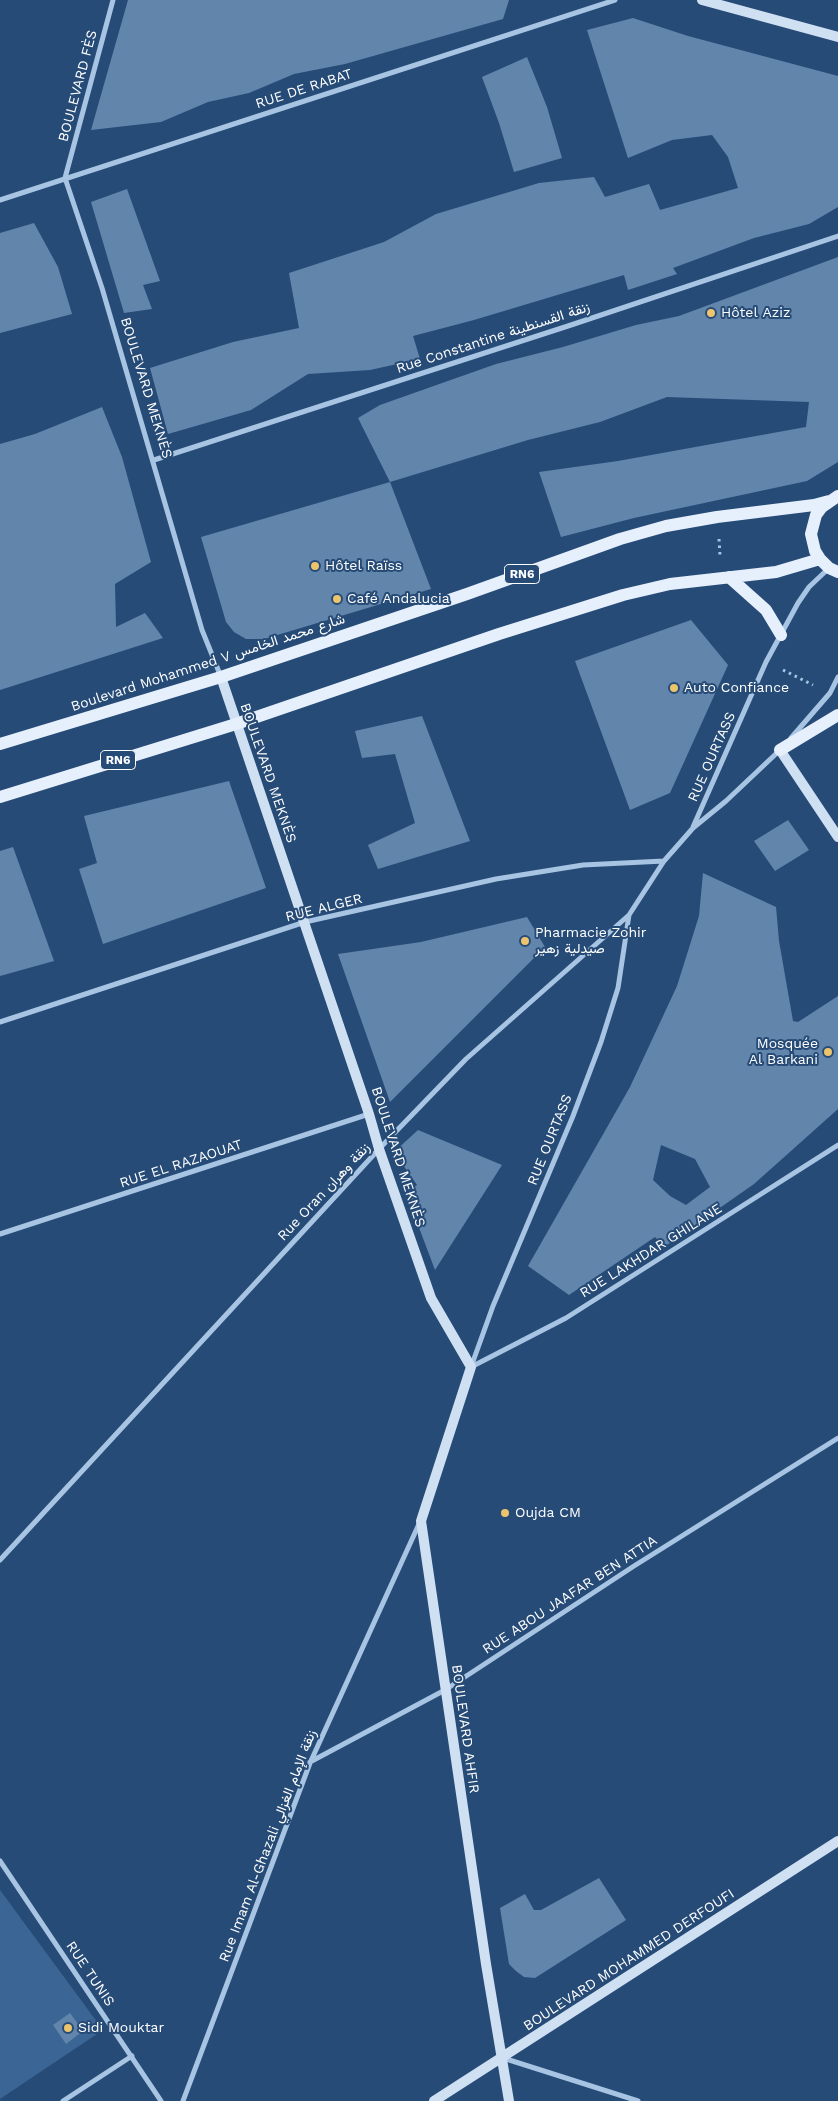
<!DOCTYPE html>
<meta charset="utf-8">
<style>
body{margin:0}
canvas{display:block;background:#264b77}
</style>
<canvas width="838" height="2101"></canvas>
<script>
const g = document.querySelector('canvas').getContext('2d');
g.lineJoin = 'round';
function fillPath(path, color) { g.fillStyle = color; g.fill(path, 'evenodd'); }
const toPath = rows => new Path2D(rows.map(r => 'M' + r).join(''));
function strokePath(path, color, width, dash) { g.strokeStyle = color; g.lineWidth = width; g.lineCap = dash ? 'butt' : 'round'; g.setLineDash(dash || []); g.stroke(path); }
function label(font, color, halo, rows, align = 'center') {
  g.font = font + ' "Work Sans",Vazirmatn,sans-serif'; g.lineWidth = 4; g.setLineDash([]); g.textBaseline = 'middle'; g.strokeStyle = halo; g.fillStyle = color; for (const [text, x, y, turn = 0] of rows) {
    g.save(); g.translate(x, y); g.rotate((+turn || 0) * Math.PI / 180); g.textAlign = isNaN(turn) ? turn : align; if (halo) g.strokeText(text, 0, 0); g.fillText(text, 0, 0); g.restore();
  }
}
fillPath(toPath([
 [0,1890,103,2030,0,2099]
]), '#3a6594');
fillPath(toPath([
 [128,0,509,0,503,19,345,64,294,74,249,93,208,102,161,122,91,130],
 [633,18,688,36,838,76,838,207,809,224,754,238,673,268,677,274,628,290,624,275,474,320,413,336,420,359,370,370,308,374,251,410,168,434,150,368,233,342,299,328,289,273,384,242,436,214,539,183,594,177,605,197,649,184,660,210,738,188,728,157,712,135,672,140,628,158,587,30],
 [527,57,547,107,562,158,514,172,499,123,482,77],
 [127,189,160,281,143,285,152,309,124,313,91,202],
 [34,223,58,267,72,314,0,333,0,233],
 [838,257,838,462,807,481,634,518,561,537,539,472,618,461,806,427,809,402,667,397,600,422,528,440,390,482,358,418,380,405,496,364,563,347,636,325,679,316],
 [102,407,122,457,151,562,115,584,116,627,145,613,163,638,0,690,0,444,35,434],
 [390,482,431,589,264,639,246,639,234,632,226,622,201,537],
 [691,620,728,665,670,793,630,810,575,661],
 [422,716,470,841,378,869,368,845,415,823,395,754,362,758,355,731],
 [229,781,266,888,103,944,79,869,97,863,84,816],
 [788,820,809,850,775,871,754,841],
 [13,847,54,961,0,976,0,851],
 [703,873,776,907,779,941,793,1021,798,1022,838,996,838,1109,754,1184,664,1247,655,1237,569,1295,528,1266,630,1087,677,986,699,916],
 [661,1145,695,1159,710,1187,686,1205,670,1196,653,1180],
 [527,917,545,947,390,1102,338,954,421,942],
 [418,1130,502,1165,435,1270,406,1193,417,1185,394,1152],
 [599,1878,626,1920,535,1978,524,1977,516,1971,509,1964,500,1908,525,1894,534,1910,541,1910],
 [70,2013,83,2031,66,2044,53,2025]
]), '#6285ac');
strokePath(toPath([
 [719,539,720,555],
 [783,670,813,685]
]), '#a7c4e3', 3, [2.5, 4]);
strokePath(toPath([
 [113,0,65,178,102,288,202,630,221,677],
 [0,200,615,0],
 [154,460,568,326,838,236],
 [791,738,830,693,838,677],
 [693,827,766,662,798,603,809,587,829,568],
 [0,1022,305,922,496,879,583,865,664,861],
 [0,1234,369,1114],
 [471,1367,493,1306,573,1116,601,1042,618,988,629,915],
 [471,1367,566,1318,838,1145],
 [0,1560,379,1149,466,1059,629,915,664,861,693,828,726,801,780,750],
 [310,1762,445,1690,634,1566,838,1438],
 [0,1861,161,2101],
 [503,2058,638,2101],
 [63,2101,132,2056],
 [183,2101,310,1763,419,1524]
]), '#a7c4e3', 5);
strokePath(toPath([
 [702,0,838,37],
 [221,677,369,1114,379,1149,431,1298,471,1367,421,1521,486,1964,509,2101],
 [780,750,838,837],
 [434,2101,838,1841]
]), '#d0e0f3', 10);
strokePath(toPath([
 [838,496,822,507,816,515,811,534,815,551,820,559,829,568,838,572],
 [729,577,766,610,781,635],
 [0,744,221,677,467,594,620,539,666,526,717,517,814,505,829,501],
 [780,750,838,715],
 [0,797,236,724,499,634,623,595,670,584,776,572,820,559]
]), '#e6effc', 12);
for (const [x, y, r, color] of [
 [711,313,5,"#ebc46d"],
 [315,566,5,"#ebc46d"],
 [337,599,5,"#ebc46d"],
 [674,688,5,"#ebc46d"],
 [525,941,5,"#ebc46d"],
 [828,1052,5,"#ebc46d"],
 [505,1513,5,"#ebc46d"],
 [68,2028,5,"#ebc46d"]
]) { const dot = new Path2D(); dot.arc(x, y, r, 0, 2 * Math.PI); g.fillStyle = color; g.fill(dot); strokePath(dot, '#264b77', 2); }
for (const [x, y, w] of [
 [522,574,35],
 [118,760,35]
]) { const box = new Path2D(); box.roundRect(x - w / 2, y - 9.5, w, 19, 4); g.fillStyle = '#264b77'; g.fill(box); strokePath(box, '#fff', 1); }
label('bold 12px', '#fff', null, [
 ["RN6",522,574],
 ["RN6",118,760]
]);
label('14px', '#fff', '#264b77', [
 ["BOULEVARD FÈS",78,86,-75],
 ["RUE DE RABAT",304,89,-18],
 ["Rue Constantine زنقة القسنطينة",493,338,-18],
 ["BOULEVARD MEKNÈS",146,388,73],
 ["Boulevard Mohammed V شارع محمد الخامس",208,663,-18],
 ["RUE OURTASS",712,757,-66],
 ["BOULEVARD MEKNÈS",268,773,71],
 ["RUE ALGER",324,908,-14],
 ["RUE OURTASS",550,1140,-68],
 ["BOULEVARD MEKNÈS",398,1157,72],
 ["RUE EL RAZAOUAT",181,1164,-18],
 ["Rue Oran زنقة وهران",324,1192,-47],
 ["RUE LAKHDAR GHILANE",651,1251,-32],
 ["RUE ABOU JAAFAR BEN ATTIA",570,1595,-33],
 ["BOULEVARD AHFIR",465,1729,82],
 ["Rue Imam Al-Ghazali زنقة الإمام الغزالي",268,1846,-69],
 ["BOULEVARD MOHAMMED DERFOUFI",629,1960,-33],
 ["RUE TUNIS",90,1974,56]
]);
label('14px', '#fff', '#264b77', [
 ["Hôtel Aziz",721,313],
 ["Hôtel Raïss",325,566],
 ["Café Andalucia",347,599],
 ["Auto Confiance",684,688],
 ["Pharmacie Zohir",535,933],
 ["صيدلية زهير",535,949],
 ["Mosquée",818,1044,"right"],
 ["Al Barkani",818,1060,"right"],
 ["Oujda CM",515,1513],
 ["Sidi Mouktar",78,2028]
], 'left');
</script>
